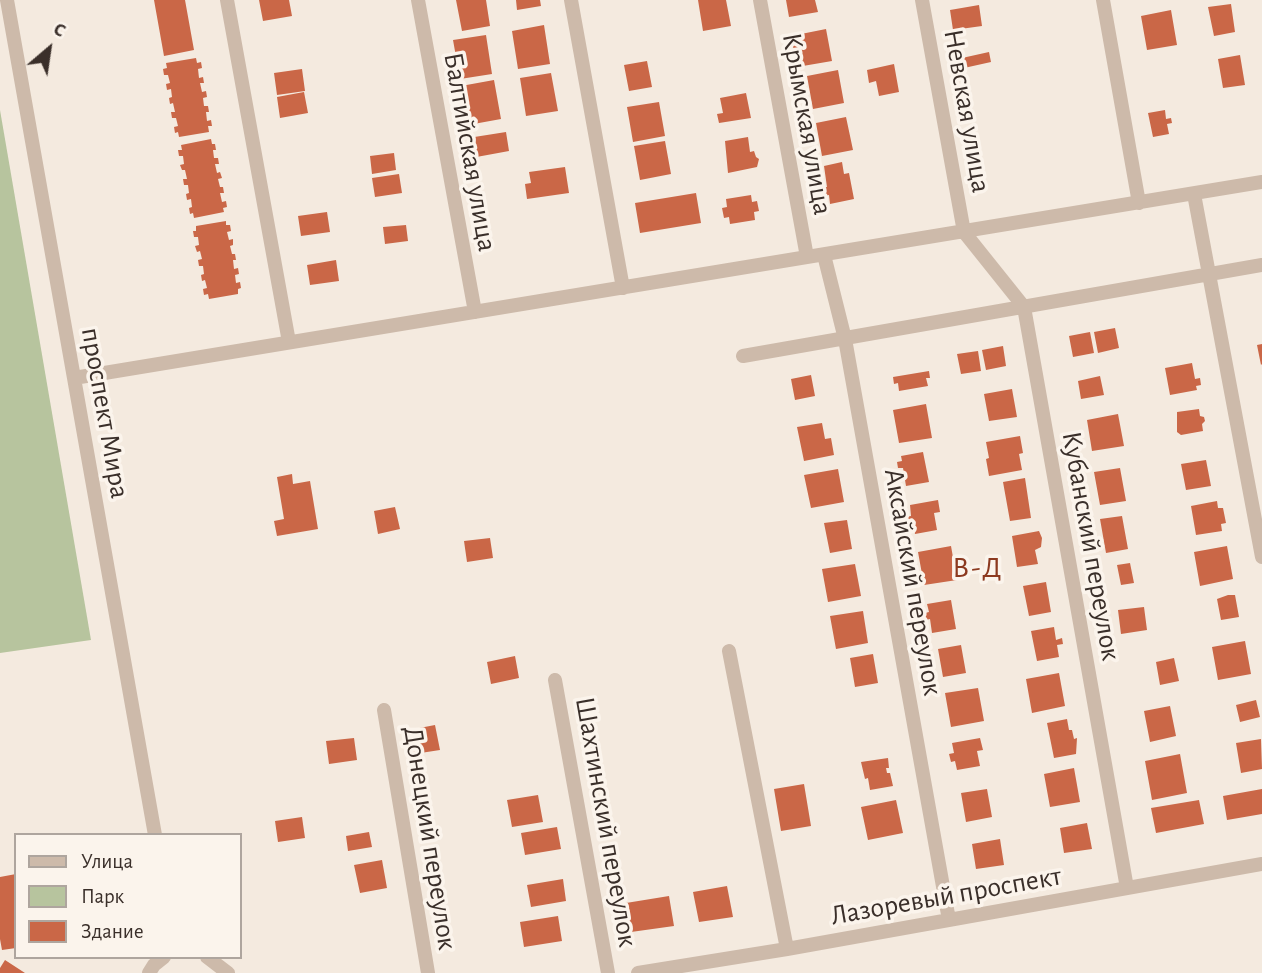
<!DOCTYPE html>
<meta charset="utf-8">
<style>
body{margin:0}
#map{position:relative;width:1262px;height:973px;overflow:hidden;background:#f4eadf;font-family:"Alegreya Sans",sans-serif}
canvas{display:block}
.legend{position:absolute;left:14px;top:833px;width:228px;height:126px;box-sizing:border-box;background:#fbf4ec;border:2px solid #aea59e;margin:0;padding:9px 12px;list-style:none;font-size:21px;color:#3a2f2a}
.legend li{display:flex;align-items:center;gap:14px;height:35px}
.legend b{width:35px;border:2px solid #aea59e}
.north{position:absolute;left:14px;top:14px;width:70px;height:70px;-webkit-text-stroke:5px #fbf4ec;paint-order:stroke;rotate:29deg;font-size:19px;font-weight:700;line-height:28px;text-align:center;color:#3a2f2a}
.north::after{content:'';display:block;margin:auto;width:24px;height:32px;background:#3a2f2a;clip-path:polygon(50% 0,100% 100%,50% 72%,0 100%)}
</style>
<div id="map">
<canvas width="1262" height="973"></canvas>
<ul class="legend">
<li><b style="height:9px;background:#cdbaaa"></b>Улица</li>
<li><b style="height:19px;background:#b7c49e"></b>Парк</li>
<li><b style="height:19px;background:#ca6747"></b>Здание</li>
</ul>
<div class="north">С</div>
</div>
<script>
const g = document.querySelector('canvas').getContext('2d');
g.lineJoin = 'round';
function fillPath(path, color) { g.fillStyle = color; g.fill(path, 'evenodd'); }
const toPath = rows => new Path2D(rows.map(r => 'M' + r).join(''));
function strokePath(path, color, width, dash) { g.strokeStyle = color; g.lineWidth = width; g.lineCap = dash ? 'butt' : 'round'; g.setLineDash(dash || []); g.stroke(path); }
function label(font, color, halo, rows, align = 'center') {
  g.font = font + ' "Alegreya Sans",sans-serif'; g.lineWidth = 7; g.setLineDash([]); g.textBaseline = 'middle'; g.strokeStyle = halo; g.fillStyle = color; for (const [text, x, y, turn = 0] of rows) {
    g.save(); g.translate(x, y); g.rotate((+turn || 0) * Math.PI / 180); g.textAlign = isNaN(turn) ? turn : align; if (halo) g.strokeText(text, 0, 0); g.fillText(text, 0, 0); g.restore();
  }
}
fillPath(toPath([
 [0,110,91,640,0,653]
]), '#b7c49e');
fillPath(toPath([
 [154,0,185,0,194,50,164,56],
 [259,0,289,0,292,16,263,21],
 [456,0,486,0,490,26,462,31],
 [516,0,540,0,541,6,517,10],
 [698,0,726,0,731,26,703,31],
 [786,0,815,0,818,12,789,17],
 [1231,4,1235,32,1214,36,1208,7],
 [979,5,982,26,953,30,950,10],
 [1171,10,1177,45,1147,50,1141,16],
 [544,25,550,64,518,69,512,31],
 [826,29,832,61,797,67,791,36],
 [486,35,492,74,460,79,453,40],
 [989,52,991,62,964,68,962,58],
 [1240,55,1245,85,1223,88,1218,59],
 [196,58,197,63,201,62,202,68,198,69,199,78,203,77,204,83,200,83,202,92,206,91,207,97,203,98,204,106,208,106,209,112,206,112,207,121,211,120,212,126,208,126,209,132,179,137,178,132,175,133,174,127,178,126,176,118,172,118,171,112,175,112,173,103,170,104,169,98,172,97,171,89,167,90,166,84,170,83,168,75,164,75,163,69,167,68,166,63],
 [647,61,652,87,629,91,624,65],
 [894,64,899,92,879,96,876,81,869,83,867,70],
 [302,69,305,91,277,95,274,73],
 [838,70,844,103,813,109,807,76],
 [551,73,558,111,526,116,520,78],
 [494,80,501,119,468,125,461,86],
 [304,92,308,113,280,118,277,97],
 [746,93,751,118,719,123,717,114,723,113,720,98],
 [659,102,665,136,633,142,627,107],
 [1165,110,1166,119,1171,118,1172,123,1167,124,1169,134,1153,137,1148,113],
 [846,117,853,150,822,156,816,123],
 [506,132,509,151,471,158,468,138],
 [748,137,750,152,754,151,756,157,759,159,757,167,728,173,725,141],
 [211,139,212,144,215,144,216,150,213,150,214,158,218,158,219,164,215,164,217,173,220,172,222,178,218,179,220,187,223,187,224,193,220,193,222,202,226,201,227,207,223,208,224,212,194,218,193,213,190,214,189,208,192,207,191,199,187,200,186,194,189,193,188,185,184,185,183,179,187,179,185,170,182,170,180,165,184,164,183,156,179,156,178,150,182,150,181,145],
 [665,141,671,174,640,180,634,146],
 [394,153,396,170,372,174,370,156],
 [842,162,844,174,849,173,854,199,830,204,829,195,823,196,821,188,827,187,824,166],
 [565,167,569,193,527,199,525,184,531,183,529,172],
 [399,174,402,193,375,197,372,178],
 [696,193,701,223,640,233,635,203],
 [751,195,752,202,757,201,759,211,754,212,755,220,730,224,729,217,724,218,722,208,727,207,726,199],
 [327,212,330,232,301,236,298,216],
 [226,221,226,225,230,225,231,231,227,232,229,240,233,239,233,245,230,246,232,254,235,254,236,260,233,260,234,269,238,268,239,274,235,275,236,283,240,282,241,288,238,289,238,294,209,299,208,294,204,295,203,289,207,288,205,280,202,281,201,275,204,274,203,266,199,266,198,260,202,259,200,251,197,252,195,246,199,245,198,237,194,237,193,231,196,231,196,226],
 [406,225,408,241,385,244,383,227],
 [336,260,339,281,310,285,307,265],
 [1115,328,1119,348,1098,353,1094,332],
 [1090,332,1094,353,1073,357,1069,336],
 [1262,344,1262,364,1261,365,1257,345],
 [1003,346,1006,366,986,370,982,350],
 [978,351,981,371,961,374,957,354],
 [1192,363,1195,379,1200,378,1201,385,1196,386,1197,390,1170,395,1165,368],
 [929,371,930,378,926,378,928,386,899,391,898,383,894,384,893,377],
 [811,375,815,396,795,400,791,379],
 [1100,376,1104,395,1081,399,1078,381],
 [1012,389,1017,417,989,421,984,394],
 [926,404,932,438,899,443,893,410],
 [1199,409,1200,416,1204,417,1205,421,1202,424,1203,431,1181,435,1177,432,1177,412],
 [1118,414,1124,446,1092,451,1087,420],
 [822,423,825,439,831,438,834,455,804,461,797,427],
 [1020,436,1023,453,1019,454,1022,470,989,476,986,459,989,458,986,442],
 [923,452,929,482,906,486,903,468,898,468,897,462,902,461,901,456],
 [1206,460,1211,486,1186,490,1181,464],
 [1120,468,1126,501,1100,505,1094,472],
 [838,469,844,502,811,508,804,475],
 [292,474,293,484,310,481,318,529,277,536,274,521,284,519,277,477],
 [1025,478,1031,518,1010,521,1003,482],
 [938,500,940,512,934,513,937,530,915,534,913,523,906,524,905,517,911,516,910,505],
 [1217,501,1218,508,1223,508,1226,523,1221,524,1222,531,1196,535,1191,506],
 [395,507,400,529,378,534,374,511],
 [1122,516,1128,549,1106,553,1100,519],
 [847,520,852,549,830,553,824,523],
 [1039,531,1042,538,1041,547,1035,550,1038,564,1017,567,1012,536],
 [490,538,493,558,467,562,464,541],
 [951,546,957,580,924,585,918,552],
 [1227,546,1233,579,1200,586,1194,552],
 [1130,563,1134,583,1121,585,1117,565],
 [855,564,861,596,828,602,822,569],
 [1046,582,1051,612,1029,616,1023,586],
 [1228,595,1235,595,1239,617,1221,620,1217,599],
 [951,600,956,629,932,633,930,619,926,620,925,613,929,612,927,604],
 [1144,607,1147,630,1121,634,1118,610],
 [863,611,868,643,836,649,830,616],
 [1054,627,1056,640,1062,638,1063,644,1057,645,1059,657,1037,661,1031,631],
 [1245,641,1251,674,1218,680,1212,647],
 [961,645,966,673,943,677,938,649],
 [873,654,878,683,855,687,850,658],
 [515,656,519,678,491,684,487,662],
 [1174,658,1179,681,1160,685,1156,662],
 [1059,673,1065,706,1032,713,1026,679],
 [978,688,984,721,951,727,945,693],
 [1256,700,1260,717,1240,722,1236,705],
 [1170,706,1176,736,1150,742,1144,711],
 [1067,719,1069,730,1072,730,1074,739,1077,738,1076,754,1054,758,1047,723],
 [435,725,440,750,414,754,409,730],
 [354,738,357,760,329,764,326,741],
 [980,738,983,750,977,751,980,766,957,770,955,761,951,762,949,754,954,753,952,743],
 [1261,739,1262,769,1241,773,1236,743],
 [1180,754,1187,793,1152,800,1145,761],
 [888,758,889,768,886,768,887,773,890,773,893,786,870,790,868,778,865,779,861,762],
 [1074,768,1080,802,1050,807,1044,774],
 [804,784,811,826,781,831,774,789],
 [987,789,992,817,966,822,961,793],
 [1262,789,1262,814,1227,820,1223,796],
 [538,795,543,822,512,827,507,800],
 [896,800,903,833,868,840,861,807],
 [1199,800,1204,824,1156,833,1151,808],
 [302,817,305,838,278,842,275,821],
 [1087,823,1092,849,1064,853,1060,828],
 [557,827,561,849,525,855,521,833],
 [369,832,372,847,348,851,346,836],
 [1000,839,1004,865,976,869,972,844],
 [382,860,387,888,360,893,354,865],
 [16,874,16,948,2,950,0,939,0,877],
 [563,879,566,901,531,907,527,885],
 [727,886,733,917,699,922,693,892],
 [669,896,674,926,631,932,626,903],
 [558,916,562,941,524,947,520,922],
 [5,960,25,973,0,973,0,968]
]), '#ca6747');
strokePath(toPath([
 [7,0,155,835],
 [227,0,289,342],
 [418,0,475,312],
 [571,0,623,288],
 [760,0,807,257],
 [922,0,964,232,1024,307,1127,888],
 [1103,0,1139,203],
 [1194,194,1262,557],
 [824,255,845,339,949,920],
 [743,356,1262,265],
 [74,378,1262,182],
 [729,651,787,949],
 [555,680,608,973],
 [384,710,428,973],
 [207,957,228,973],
 [149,973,154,965,164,957],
 [638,973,787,949,1262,864]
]), '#cdbaaa', 14);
label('28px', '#3a2f2a', '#fbf4ec', [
 ["Невская улица",967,111,80],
 ["Крымская улица",807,124,80],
 ["Балтийская улица",470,152,80],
 ["проспект Мира",105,413,80],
 ["Кубанский переулок",1091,546,80],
 ["Аксайский переулок",913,582,80],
 ["Шахтинский переулок",606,822,80],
 ["Донецкий переулок",430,838,81],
 ["Лазоревый проспект",946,896,-10]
]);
g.letterSpacing = '2px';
label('30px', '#8c3a20', '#fbf4ec', [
 ["В-Д",978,568]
]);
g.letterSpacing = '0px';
</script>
